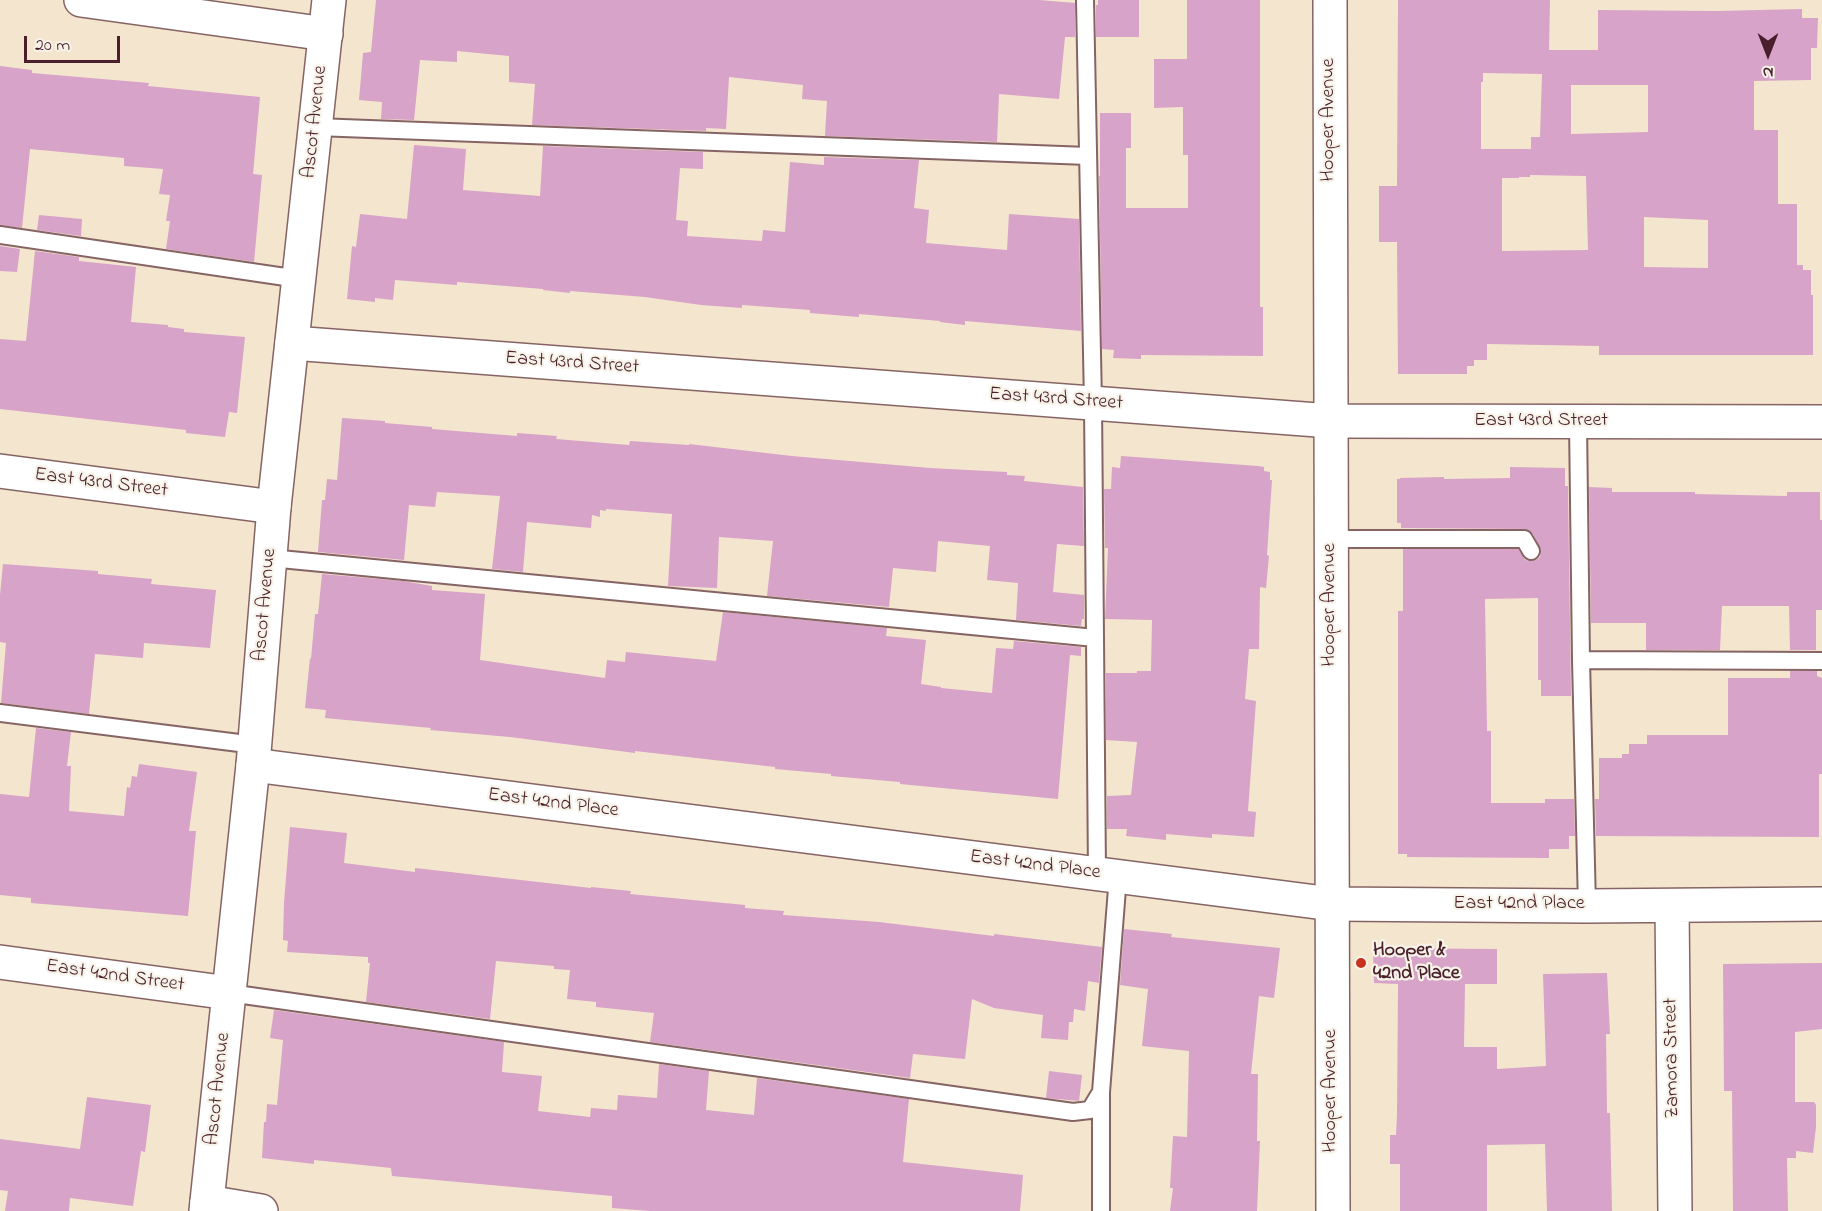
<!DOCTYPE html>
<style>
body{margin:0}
#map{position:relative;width:1822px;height:1211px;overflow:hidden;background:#f4e5ce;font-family:"Indie Flower",sans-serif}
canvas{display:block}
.north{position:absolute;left:1738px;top:24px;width:60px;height:60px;-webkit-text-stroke:4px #f7f3e8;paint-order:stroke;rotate:180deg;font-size:16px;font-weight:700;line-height:24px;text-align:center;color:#4a1f2b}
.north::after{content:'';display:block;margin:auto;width:21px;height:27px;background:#4a1f2b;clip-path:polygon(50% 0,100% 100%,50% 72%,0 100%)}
.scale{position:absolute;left:24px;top:36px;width:96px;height:27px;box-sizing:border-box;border:3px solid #4a1f2b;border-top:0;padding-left:8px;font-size:18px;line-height:21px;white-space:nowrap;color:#4a1f2b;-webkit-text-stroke:4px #f7f3e8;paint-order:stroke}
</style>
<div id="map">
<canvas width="1822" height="1211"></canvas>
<div class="north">N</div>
<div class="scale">20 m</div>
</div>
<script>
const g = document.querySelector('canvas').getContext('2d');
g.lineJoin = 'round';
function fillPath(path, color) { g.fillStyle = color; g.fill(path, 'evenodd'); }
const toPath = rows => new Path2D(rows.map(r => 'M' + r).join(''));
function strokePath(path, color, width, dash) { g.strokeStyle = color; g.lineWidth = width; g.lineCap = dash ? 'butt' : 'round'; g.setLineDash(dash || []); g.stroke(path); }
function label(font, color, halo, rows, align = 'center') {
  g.font = font + ' "Indie Flower",sans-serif'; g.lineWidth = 4.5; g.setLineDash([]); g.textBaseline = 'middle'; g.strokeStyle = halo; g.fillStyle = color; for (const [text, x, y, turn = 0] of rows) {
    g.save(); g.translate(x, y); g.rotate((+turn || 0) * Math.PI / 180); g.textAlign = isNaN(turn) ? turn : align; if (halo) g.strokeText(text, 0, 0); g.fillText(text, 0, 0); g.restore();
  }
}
fillPath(toPath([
 [376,0,1039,0,1075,3,1075,37,1065,37,1059,99,999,94,997,142,825,136,827,101,802,99,803,85,729,77,726,129,706,128,706,131,532,125,535,84,509,82,509,56,457,51,457,62,420,60,414,120,381,119,382,102,359,100,363,53,371,52],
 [1098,0,1139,0,1139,37,1096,37,1096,5,1098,5],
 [1187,0,1260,0,1260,307,1263,307,1263,356,1141,355,1141,359,1113,358,1114,350,1102,349,1099,176,1100,176,1100,113,1131,113,1131,148,1126,148,1126,208,1188,208,1188,155,1183,155,1183,107,1154,108,1154,59,1187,59],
 [1398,0,1550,0,1549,50,1598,50,1598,10,1716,11,1802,9,1802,18,1818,18,1817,48,1811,48,1811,80,1754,81,1754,130,1778,130,1778,204,1797,204,1797,265,1803,265,1803,270,1811,270,1811,295,1813,295,1813,355,1599,355,1599,346,1487,344,1487,360,1474,360,1474,366,1467,366,1467,374,1398,374,1397,242,1379,242,1379,186,1397,186],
 [1483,73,1542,74,1540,137,1531,137,1531,149,1481,149,1481,82,1483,82],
 [1571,85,1648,85,1648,132,1571,134],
 [1530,175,1586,176,1588,250,1502,251,1502,178,1519,178,1519,177,1530,177],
 [1644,217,1708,220,1708,268,1644,267],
 [0,66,32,70,32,73,149,83,148,86,260,97,253,174,262,175,254,262,166,249,170,221,166,221,170,195,159,194,163,169,124,166,124,158,30,149,22,228,0,225],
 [414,145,466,149,463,190,540,196,543,146,703,152,703,169,680,168,676,220,688,221,687,236,762,241,763,230,785,232,790,162,824,165,824,157,919,160,914,208,929,210,926,243,1007,250,1009,214,1079,219,1081,331,965,321,965,325,940,322,940,321,859,314,859,317,810,313,810,310,742,305,742,308,701,305,645,297,570,291,570,293,543,290,543,289,457,282,457,285,395,280,393,300,375,298,375,302,347,299,352,246,356,247,360,214,407,219],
 [39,215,82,219,81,236,37,230],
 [0,246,20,249,17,272,0,271],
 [35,251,79,257,79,261,136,267,131,322,168,325,168,327,184,329,184,332,245,337,237,413,229,412,225,437,186,433,186,430,0,409,0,339,26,341],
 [342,418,385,421,385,423,432,427,432,429,517,436,517,433,557,436,556,439,629,445,630,441,689,445,689,444,792,456,930,468,1007,472,1007,475,1025,476,1024,481,1083,487,1084,546,1057,544,1053,592,1084,595,1084,619,1082,619,1081,626,1016,620,1018,583,987,580,990,546,938,541,936,572,893,568,889,607,767,596,773,541,719,537,717,588,668,586,672,514,606,509,606,511,600,510,600,517,592,515,591,528,527,522,523,572,492,569,500,496,437,492,435,507,409,505,404,560,318,552,322,500,325,500,327,479,337,480],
 [1121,456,1258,466,1264,467,1264,471,1270,472,1270,480,1272,480,1267,555,1269,556,1266,588,1260,587,1259,649,1249,649,1245,699,1256,701,1248,811,1256,812,1254,837,1212,834,1212,838,1166,834,1166,840,1126,836,1127,829,1107,829,1107,796,1131,795,1137,742,1106,740,1106,673,1137,673,1137,671,1151,671,1152,620,1105,619,1108,548,1105,548,1104,489,1111,489,1112,467,1120,468],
 [1510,467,1565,468,1565,486,1568,486,1571,696,1541,696,1541,680,1538,680,1538,598,1485,599,1487,731,1491,731,1491,803,1545,803,1545,799,1574,799,1575,836,1569,836,1569,849,1549,849,1549,858,1407,857,1407,854,1398,854,1398,611,1403,611,1403,549,1518,549,1525,560,1530,561,1536,560,1540,557,1541,550,1533,534,1525,529,1401,528,1401,523,1397,523,1397,479,1400,479,1400,478,1444,477,1444,479,1510,478],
 [1589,487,1612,488,1612,492,1695,492,1695,494,1787,496,1787,492,1820,492,1820,520,1822,520,1822,610,1816,610,1816,650,1790,650,1789,606,1722,606,1720,650,1646,650,1646,623,1591,623],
 [3,564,98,571,98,574,152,579,151,584,216,590,210,648,144,643,143,658,95,654,89,714,1,703,6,643,0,642,0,595],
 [322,574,403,581,432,586,432,590,485,594,480,660,605,678,607,660,625,662,626,652,716,661,723,612,887,628,886,636,926,640,921,684,941,687,941,688,992,693,996,648,1013,649,1014,641,1081,647,1081,656,1070,655,1058,799,900,784,900,782,831,776,831,774,775,769,775,767,635,751,635,753,510,737,430,730,431,728,325,718,326,710,305,708,310,658,311,659,315,614,318,614],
 [1790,671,1817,671,1817,676,1822,678,1822,774,1819,774,1819,837,1596,836,1595,799,1599,799,1599,758,1622,758,1622,754,1629,754,1629,744,1647,744,1647,735,1728,735,1728,678,1790,678],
 [36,728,71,732,67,766,71,766,69,811,124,816,127,787,130,788,132,776,137,777,139,764,197,772,189,831,196,831,188,916,31,903,31,898,0,895,0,794,29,797],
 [290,827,347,833,344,863,415,872,415,868,591,888,591,887,631,891,630,894,745,905,745,908,784,911,783,915,879,922,994,936,994,934,1102,947,1099,983,1088,981,1085,1011,1074,1009,1073,1022,1069,1022,1068,1040,1041,1038,1043,1015,994,1008,972,999,965,1059,913,1054,910,1078,650,1042,654,1013,596,1007,596,1002,567,999,570,970,554,969,554,966,496,961,490,1019,366,1002,370,963,368,963,368,957,287,952,288,941,283,940,284,903],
 [1124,929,1172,934,1171,937,1280,948,1274,998,1259,996,1251,1074,1258,1074,1257,1141,1260,1141,1257,1211,1170,1211,1173,1188,1170,1188,1173,1136,1187,1137,1189,1051,1142,1046,1148,989,1120,985],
 [1373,948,1497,949,1497,984,1465,984,1464,1047,1497,1047,1497,1069,1546,1066,1543,974,1607,973,1610,1034,1606,1034,1607,1113,1610,1113,1612,1211,1547,1211,1545,1144,1487,1145,1487,1211,1400,1211,1400,1164,1390,1164,1390,1135,1396,1135,1397,1115,1398,984,1374,983],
 [1822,963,1822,1029,1795,1032,1795,1102,1814,1102,1816,1105,1816,1127,1813,1153,1796,1151,1796,1158,1787,1158,1788,1211,1733,1211,1732,1091,1724,1091,1723,964],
 [274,1010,504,1042,502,1072,542,1076,538,1111,590,1117,591,1108,617,1110,618,1095,657,1098,659,1064,709,1071,706,1110,754,1115,757,1078,909,1099,903,1162,1023,1175,1020,1211,650,1211,612,1208,612,1196,392,1176,391,1168,314,1160,314,1164,262,1158,264,1122,266,1122,267,1104,277,1105,283,1040,270,1038],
 [1049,1071,1082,1075,1079,1101,1046,1098],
 [87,1097,151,1105,145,1152,141,1151,133,1206,70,1198,69,1211,5,1211,8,1191,0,1190,0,1139,80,1149]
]), '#d7a3c8');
const service = toPath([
 [1085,0,1093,403,1097,874],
 [316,127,1088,156],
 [0,235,299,279],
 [1578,422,1581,660,1587,906],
 [1331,539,1524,539,1531,551],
 [270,558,1095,638],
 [1581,660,1822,661],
 [0,713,255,745],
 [229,993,1073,1112,1090,1110,1101,1092,1118,876],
 [1101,1211,1101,1092]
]);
const minor = toPath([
 [81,0,326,34],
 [292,343,1331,421,1822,422],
 [0,471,274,507],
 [253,765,1332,904,1587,906,1822,904],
 [1672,906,1675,1211],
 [0,962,229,993],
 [207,1202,261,1211]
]);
const tertiary = toPath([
 [1330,0,1333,1211],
 [206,1211,253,765,274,507,329,0]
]);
strokePath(service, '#866464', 20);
strokePath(minor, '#866464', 36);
strokePath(tertiary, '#866464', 36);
strokePath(service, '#fff', 16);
strokePath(minor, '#fff', 33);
strokePath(tertiary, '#fff', 33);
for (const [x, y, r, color] of [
 [1361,963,6,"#c8321e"]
]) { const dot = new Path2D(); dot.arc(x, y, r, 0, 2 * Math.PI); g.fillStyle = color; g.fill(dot); strokePath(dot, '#f7f3e8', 2); }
label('20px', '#4a1f2b', '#f7f3e8', [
 ["Hooper Avenue",1330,120,-90],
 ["Ascot Avenue",316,122,-84],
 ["East 43rd Street",572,364,4],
 ["East 43rd Street",1056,400,4],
 ["East 43rd Street",1541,422],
 ["East 43rd Street",101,484,7],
 ["Ascot Avenue",266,605,-85],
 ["Hooper Avenue",1331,605,-90],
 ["East 42nd Place",553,804,7],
 ["East 42nd Place",1035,866,7],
 ["East 42nd Place",1519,905],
 ["East 42nd Street",115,977,8],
 ["Zamora Street",1673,1058,-91],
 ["Ascot Avenue",219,1089,-84],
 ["Hooper Avenue",1332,1091,-90]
]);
label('bold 20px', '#4a1f2b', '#f7f3e8', [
 ["Hooper &",1373,952],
 ["42nd Place",1373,975]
], 'left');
</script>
